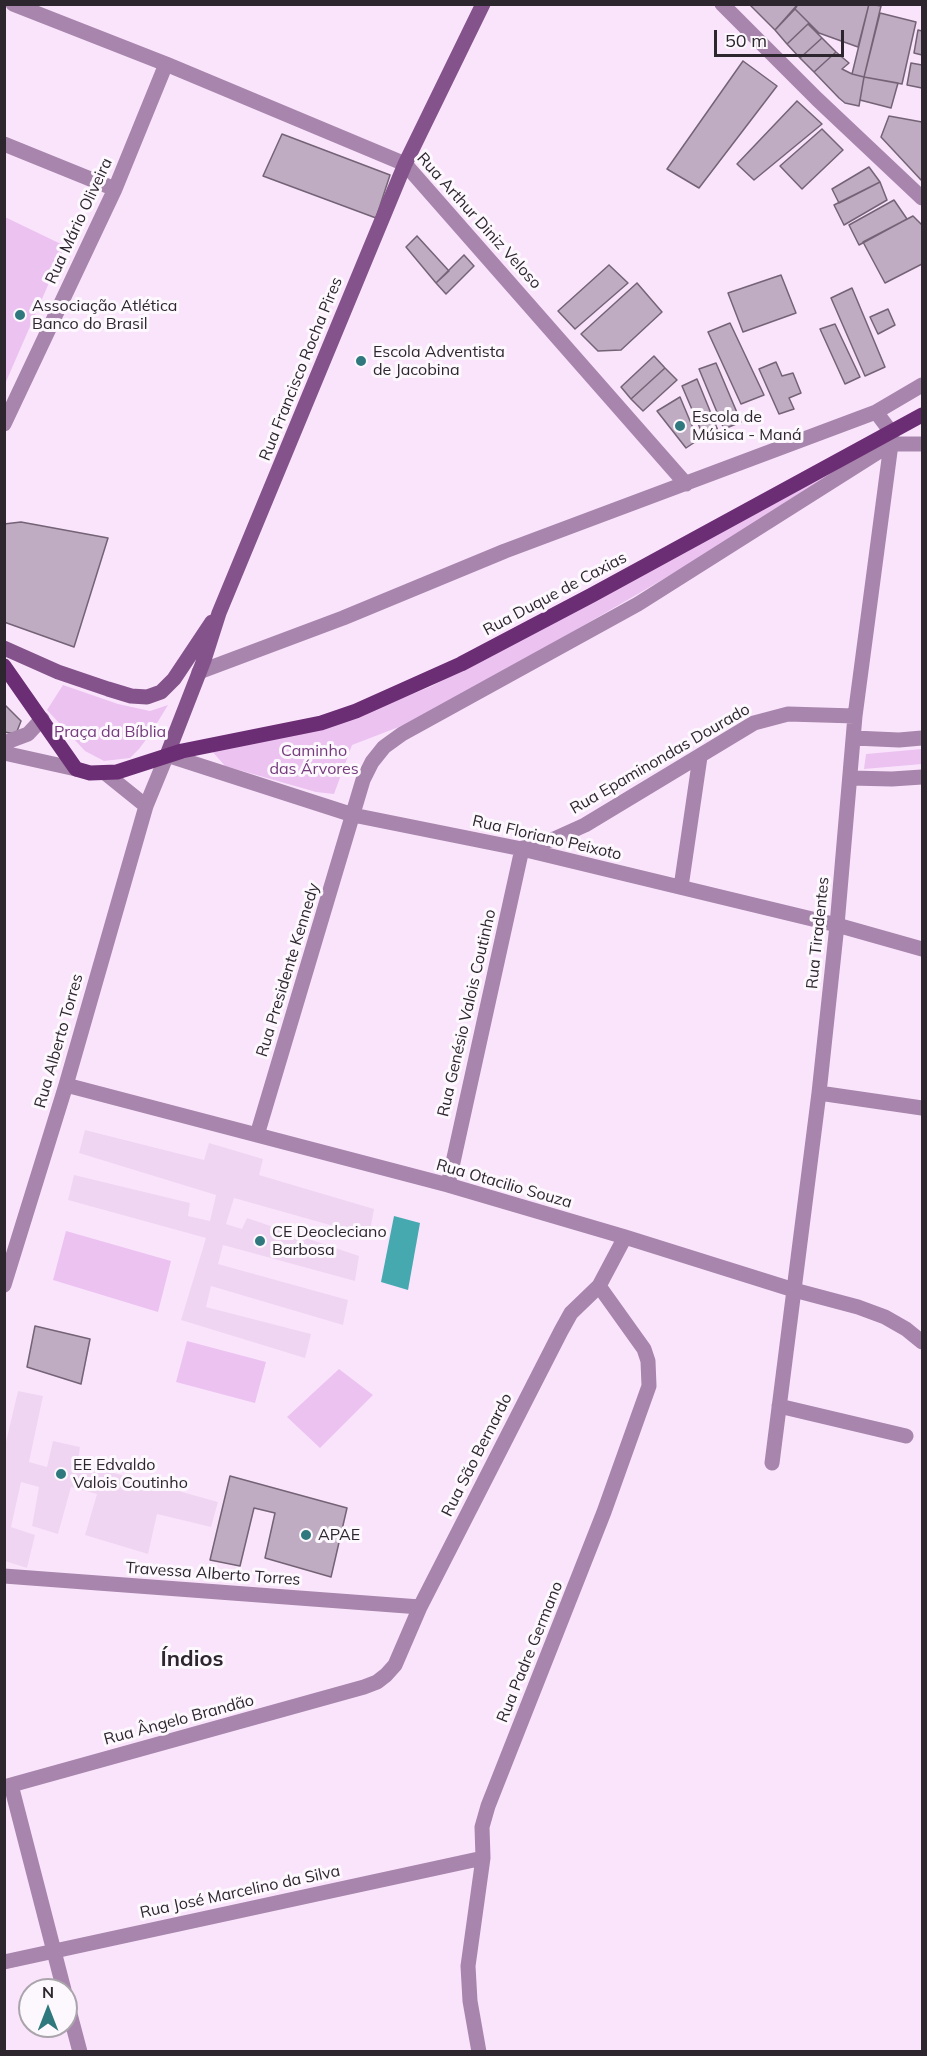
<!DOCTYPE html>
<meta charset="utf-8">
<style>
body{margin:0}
#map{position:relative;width:927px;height:2056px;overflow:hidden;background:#fae4fc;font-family:Mulish,sans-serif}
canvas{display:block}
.frame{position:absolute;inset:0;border:6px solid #2e262f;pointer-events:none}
.north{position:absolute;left:18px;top:1978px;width:60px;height:60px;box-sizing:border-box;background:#fcf8fd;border:2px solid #aaa4ab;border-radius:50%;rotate:0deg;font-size:16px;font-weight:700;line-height:24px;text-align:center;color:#2e262f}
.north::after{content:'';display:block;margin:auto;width:21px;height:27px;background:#2f797e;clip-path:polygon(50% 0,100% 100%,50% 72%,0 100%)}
.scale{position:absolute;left:714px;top:30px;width:130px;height:27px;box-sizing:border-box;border:3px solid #2e262f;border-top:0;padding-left:8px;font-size:18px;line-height:21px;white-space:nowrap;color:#2e262f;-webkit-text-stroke:4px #fcf8fd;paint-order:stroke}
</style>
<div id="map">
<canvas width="927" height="2056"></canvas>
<div class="frame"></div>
<div class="north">N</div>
<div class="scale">50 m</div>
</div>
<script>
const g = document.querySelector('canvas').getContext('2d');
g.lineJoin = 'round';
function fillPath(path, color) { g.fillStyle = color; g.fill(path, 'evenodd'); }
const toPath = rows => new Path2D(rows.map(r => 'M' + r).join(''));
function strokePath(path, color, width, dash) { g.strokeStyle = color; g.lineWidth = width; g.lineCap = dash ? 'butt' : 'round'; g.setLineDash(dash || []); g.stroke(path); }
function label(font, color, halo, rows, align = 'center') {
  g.font = font + ' Mulish,sans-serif'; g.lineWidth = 6; g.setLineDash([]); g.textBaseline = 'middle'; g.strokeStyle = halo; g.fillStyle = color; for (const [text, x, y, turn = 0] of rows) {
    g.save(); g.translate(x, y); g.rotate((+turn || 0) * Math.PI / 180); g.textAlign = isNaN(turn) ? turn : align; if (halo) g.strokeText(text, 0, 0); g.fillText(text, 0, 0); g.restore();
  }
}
fillPath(toPath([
 [85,1130,204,1160,209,1143,263,1159,259,1175,374,1209,369,1236,234,1198,226,1224,242,1229,247,1218,359,1256,355,1281,223,1245,218,1264,348,1300,343,1325,211,1286,206,1307,311,1334,305,1358,181,1320,206,1238,68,1200,74,1175,190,1203,188,1216,210,1221,216,1195,79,1153],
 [18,1391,43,1396,29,1462,47,1467,53,1441,80,1447,78,1463,218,1502,211,1527,157,1514,148,1554,85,1535,97,1494,71,1487,58,1534,32,1526,39,1487,21,1482,11,1527,35,1535,27,1568,5,1561,5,1446]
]), '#f0d5f2');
fillPath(toPath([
 [5,217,65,246,5,384],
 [856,457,765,520,507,670,417,720,352,745,334,794,316,792,225,766,211,750,333,726,432,686,700,539],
 [63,685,118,704,150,711,168,705,151,733,139,749,130,758,104,761,85,751,47,710],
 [922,749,922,764,864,769,866,754],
 [66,1231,171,1261,158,1312,53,1280],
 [187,1341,266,1362,255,1403,176,1382],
 [339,1369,373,1395,320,1448,287,1417]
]), '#ecc2f1');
fillPath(toPath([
 [394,1216,420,1223,408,1290,381,1282]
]), '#46a9b0');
const building = toPath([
 [749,4,798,4,775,30,749,4],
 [798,4,869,4,858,47,819,33,795,9,798,4],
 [869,4,881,6,864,77,852,74,869,4],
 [795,9,809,23,787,44,775,30,795,9],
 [880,13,916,22,902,84,864,77,880,13],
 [808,24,822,38,800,58,787,44,808,24],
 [918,30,922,31,922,55,914,53,918,30],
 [822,38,836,52,814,72,800,58,822,38],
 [836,52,849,63,842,69,852,74,864,77,859,106,845,103,839,98,814,72,836,52],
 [743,61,777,86,699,188,667,169,743,61],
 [911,63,922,65,922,88,907,85,911,63],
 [864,77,898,83,891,108,860,100,864,77],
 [797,101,822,124,754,180,737,164,797,101],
 [889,116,922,122,922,181,881,137,889,116],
 [822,129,843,150,802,189,780,166,822,129],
 [282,134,390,175,376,218,263,176,282,134],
 [869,167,880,182,839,203,832,189,869,167],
 [880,182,887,200,844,225,834,205,880,182],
 [894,200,907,219,859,245,849,225,894,200],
 [913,216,922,225,922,264,885,283,863,242,913,216],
 [417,236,449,271,436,283,406,247,417,236],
 [464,255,474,266,446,294,436,283,464,255],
 [609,265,628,283,575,329,558,311,609,265],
 [781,275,796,313,743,332,728,293,781,275],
 [637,283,662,312,621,350,598,351,581,334,637,283],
 [852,288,885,367,865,376,831,298,852,288],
 [888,309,895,325,878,334,870,317,888,309],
 [730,323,764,395,741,404,708,332,730,323],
 [835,324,860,377,845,384,820,329,835,324],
 [654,356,665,368,631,399,621,387,654,356],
 [776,362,782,376,793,373,801,393,789,398,794,409,779,414,759,369,776,362],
 [716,363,741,422,724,429,699,369,716,363],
 [665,368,677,380,643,411,631,399,665,368],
 [697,379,719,433,705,440,682,386,697,379],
 [680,397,698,440,686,448,657,411,680,397],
 [21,522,108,538,74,647,4,622,4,524,21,522],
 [4,704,21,721,16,734,4,732,4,704],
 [35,1326,90,1339,81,1384,27,1367,35,1326],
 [230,1476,347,1508,331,1577,265,1558,275,1513,254,1508,240,1566,210,1560,230,1476]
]);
fillPath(building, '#c0acc2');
strokePath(building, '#746276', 1.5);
strokePath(toPath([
 [13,4,166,64,405,164,686,484],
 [722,4,817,99,922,198],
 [4,144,115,189],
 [4,424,115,189,166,64],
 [199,672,343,618,505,551,876,412,922,385],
 [854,738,899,740,922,738],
 [4,743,28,734,42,719],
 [4,753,76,769],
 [105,773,146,806],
 [850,778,892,779,922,777],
 [523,848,554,839,585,825,754,723,788,714,855,716],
 [681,887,700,757],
 [66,1085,448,1185,625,1237,794,1290,858,1307,885,1317,906,1329,922,1342],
 [819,1093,922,1108],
 [257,1135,363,780,372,762,384,747,402,734,638,604,891,444,922,444],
 [448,1185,522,849],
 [4,1285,66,1085,146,806,167,755,353,815,522,849,837,925,922,949],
 [779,1406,906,1436],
 [772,1463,819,1093,837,925,855,716,891,444,891,432,876,412],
 [4,1576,420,1607],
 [11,1785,64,1990],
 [4,1787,364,1687,377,1682,386,1675,395,1665,420,1607,561,1331,571,1313,599,1286,625,1237],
 [4,1962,483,1858],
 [66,1999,80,2052],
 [479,2052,470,2001,468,1966,483,1858,482,1827,488,1806,604,1512,649,1386,648,1361,644,1349,599,1286]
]), '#a885ac', 15);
strokePath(toPath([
 [4,648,58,672,108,689,131,696,147,697,161,692,174,679,212,622],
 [167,755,204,660,219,613,405,164,483,4]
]), '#85538b', 15);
strokePath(toPath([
 [4,666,76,769,90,773,117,772,182,751,321,723,356,711,461,664,592,595,922,415]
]), '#6b2d73', 15);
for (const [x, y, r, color] of [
 [20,315,6,"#2f797e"],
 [361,361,6,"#2f797e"],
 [680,426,6,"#2f797e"],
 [260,1241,6,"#2f797e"],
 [61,1474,6,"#2f797e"],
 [306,1535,6,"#2f797e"]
]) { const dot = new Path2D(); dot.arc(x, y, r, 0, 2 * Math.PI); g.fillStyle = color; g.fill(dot); strokePath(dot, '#fcf8fd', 2); }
label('16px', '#2e262f', '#fcf8fd', [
 ["Rua Mário Oliveira",79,221,-65],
 ["Rua Arthur Diniz Veloso",479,221,48],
 ["Rua Francisco Rocha Pires",301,369,-68],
 ["Rua Duque de Caxias",555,594,-28],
 ["Rua Epaminondas Dourado",660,759,-30],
 ["Rua Floriano Peixoto",547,838,13],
 ["Rua Tiradentes",818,933,-84],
 ["Rua Presidente Kennedy",288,970,-73],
 ["Rua Genésio Valois Coutinho",467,1013,-77],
 ["Rua Alberto Torres",59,1041,-74],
 ["Rua Otacilio Souza",504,1184,16],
 ["Rua São Bernardo",477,1455,-63],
 ["Travessa Alberto Torres",213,1574,4],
 ["Rua Padre Germano",530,1652,-68],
 ["Rua Ângelo Brandão",179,1720,-15],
 ["Rua José Marcelino da Silva",240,1892,-12]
]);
label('16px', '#2e262f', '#fcf8fd', [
 ["Associação Atlética",32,306],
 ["Banco do Brasil",32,324],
 ["Escola Adventista",373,352],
 ["de Jacobina",373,370],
 ["Escola de",692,417],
 ["Música - Maná",692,435],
 ["CE Deocleciano",272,1232],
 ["Barbosa",272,1250],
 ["EE Edvaldo",73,1465],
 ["Valois Coutinho",73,1483],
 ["APAE",318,1535]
], 'left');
label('16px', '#753b7d', '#fcf8fd', [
 ["Praça da Bíblia",110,732],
 ["Caminho",314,751],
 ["das Árvores",314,769]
]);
label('bold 22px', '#2e262f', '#fcf8fd', [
 ["Índios",192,1659]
]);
</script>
